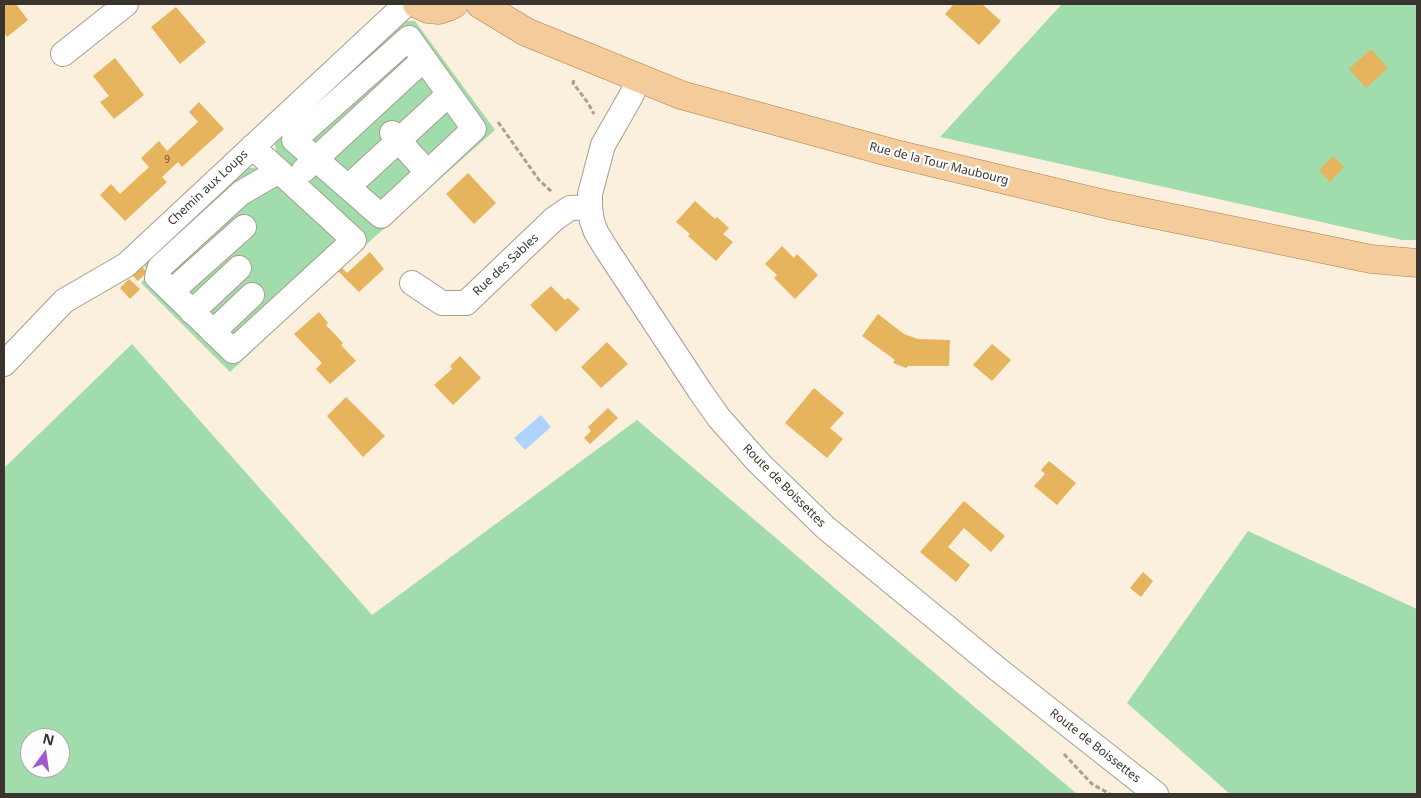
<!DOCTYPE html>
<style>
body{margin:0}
#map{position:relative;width:1421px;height:798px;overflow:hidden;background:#fbefdd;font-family:"Noto Sans",sans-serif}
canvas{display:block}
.frame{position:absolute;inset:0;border:5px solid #39342d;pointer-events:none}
.north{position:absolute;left:20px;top:728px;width:50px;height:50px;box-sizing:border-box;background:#fefefe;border:1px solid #afadaa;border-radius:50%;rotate:14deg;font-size:14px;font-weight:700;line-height:20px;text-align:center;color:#39342d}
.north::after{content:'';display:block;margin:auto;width:18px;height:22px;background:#a058cc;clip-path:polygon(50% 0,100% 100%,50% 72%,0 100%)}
</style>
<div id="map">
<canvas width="1421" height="798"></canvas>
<div class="frame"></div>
<div class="north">N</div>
</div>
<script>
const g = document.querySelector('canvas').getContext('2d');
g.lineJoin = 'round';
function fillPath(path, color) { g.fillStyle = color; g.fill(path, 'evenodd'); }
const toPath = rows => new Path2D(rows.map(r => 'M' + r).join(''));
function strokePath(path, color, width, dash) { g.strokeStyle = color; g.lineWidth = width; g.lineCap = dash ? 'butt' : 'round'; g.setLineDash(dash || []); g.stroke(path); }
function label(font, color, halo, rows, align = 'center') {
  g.font = font + ' "Noto Sans",sans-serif'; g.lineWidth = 4.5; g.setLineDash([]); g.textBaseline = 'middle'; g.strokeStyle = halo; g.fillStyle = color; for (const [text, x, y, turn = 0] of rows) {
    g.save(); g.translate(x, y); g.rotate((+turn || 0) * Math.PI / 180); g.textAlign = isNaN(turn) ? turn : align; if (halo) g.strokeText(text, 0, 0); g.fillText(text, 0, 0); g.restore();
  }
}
fillPath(toPath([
 [1062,4,1417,4,1417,240,1402,240,940,137],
 [406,21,415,21,495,130,342,266,230,372,141,283,150,273,143,264,247,167,262,169,277,154,274,141],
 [132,344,372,615,637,420,1077,794,4,794,4,468],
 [30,738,60,738,60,768,30,768],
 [1248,531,1417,609,1417,794,1230,794,1127,703]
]), '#a1ddac');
fillPath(toPath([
 [541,415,551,427,525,450,514,438]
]), '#aed3fe');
fillPath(toPath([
 [4,4,16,4,28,20,7,37,4,32],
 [954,4,982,4,1001,21,979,45,945,14],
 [176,7,206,42,180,64,151,27],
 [1371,49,1388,68,1366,88,1349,69],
 [115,58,144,95,114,119,100,102,109,96,93,76],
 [199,102,224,129,182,167,178,162,162,177,167,182,125,221,100,195,111,184,120,194,149,167,141,158,159,141,167,151,198,122,189,112],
 [1333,156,1344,167,1330,182,1319,170],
 [468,173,496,203,474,224,446,194],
 [695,201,715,219,717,217,729,228,723,234,733,242,716,261,688,236,690,234,676,222],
 [782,246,794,258,797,254,818,275,795,299,774,278,777,275,765,264],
 [370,252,384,269,359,292,338,271,341,267,347,273],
 [139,264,147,272,138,281,130,273],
 [129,279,140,289,130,299,120,288],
 [551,286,565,300,568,298,580,309,556,332,530,305],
 [319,312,328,323,326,325,343,343,341,345,356,361,330,384,316,369,322,363,294,334],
 [878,314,904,334,918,339,950,340,949,366,908,366,906,368,893,363,895,360,862,336],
 [607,342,628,364,601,388,581,367],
 [992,344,1011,360,992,381,973,365],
 [460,356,481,378,453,405,434,385,452,369,450,366],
 [814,388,844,413,830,428,843,439,827,458,785,423],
 [346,397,385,436,363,457,327,416],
 [608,408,618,418,590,444,584,438,591,431,588,427],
 [1049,461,1076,483,1057,505,1034,486,1045,474,1041,470],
 [964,501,1005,536,991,552,964,528,948,547,970,565,956,582,920,552],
 [1143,572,1153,581,1141,597,1130,588]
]), '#e6b45d');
const minor = toPath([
 [409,38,474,129,381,216,294,140,409,38],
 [63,54,126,4],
 [639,78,631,96,603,145,590,194,590,207,592,221,596,232,607,250,700,391,719,418,759,463,826,528,1000,671,1156,794],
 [392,133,427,172],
 [252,147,279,171,354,240,233,351,157,277,160,267,241,193,279,171],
 [304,170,424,59],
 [348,187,449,94],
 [412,283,442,303,466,303,554,219,570,208,590,207],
 [172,291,244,227],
 [192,312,239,268],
 [213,332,252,295],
 [4,364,64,301,126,265,406,4]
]);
const major = toPath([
 [417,4,428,9,439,10,448,7,454,4],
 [480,4,526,32,681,95,892,153,1109,205,1371,259,1417,263]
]);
strokePath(minor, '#a89e8d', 26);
strokePath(major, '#ae7f49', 29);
strokePath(toPath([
 [574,80,573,83,588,103,594,114],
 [498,122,539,180,552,192],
 [1064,754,1092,784,1110,794]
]), '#a9a092', 3, [5, 2.5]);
strokePath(minor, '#fff', 24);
strokePath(major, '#f4cb9b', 28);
label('10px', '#645439', null, [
 ["9",167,160]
]);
label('12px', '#39342d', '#fefefe', [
 ["Rue de la Tour Maubourg",939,164,14],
 ["Chemin aux Loups",208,188,-43],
 ["Rue des Sables",506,265,-43],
 ["Route de Boissettes",784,486,45],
 ["Route de Boissettes",1095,746,38]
]);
</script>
